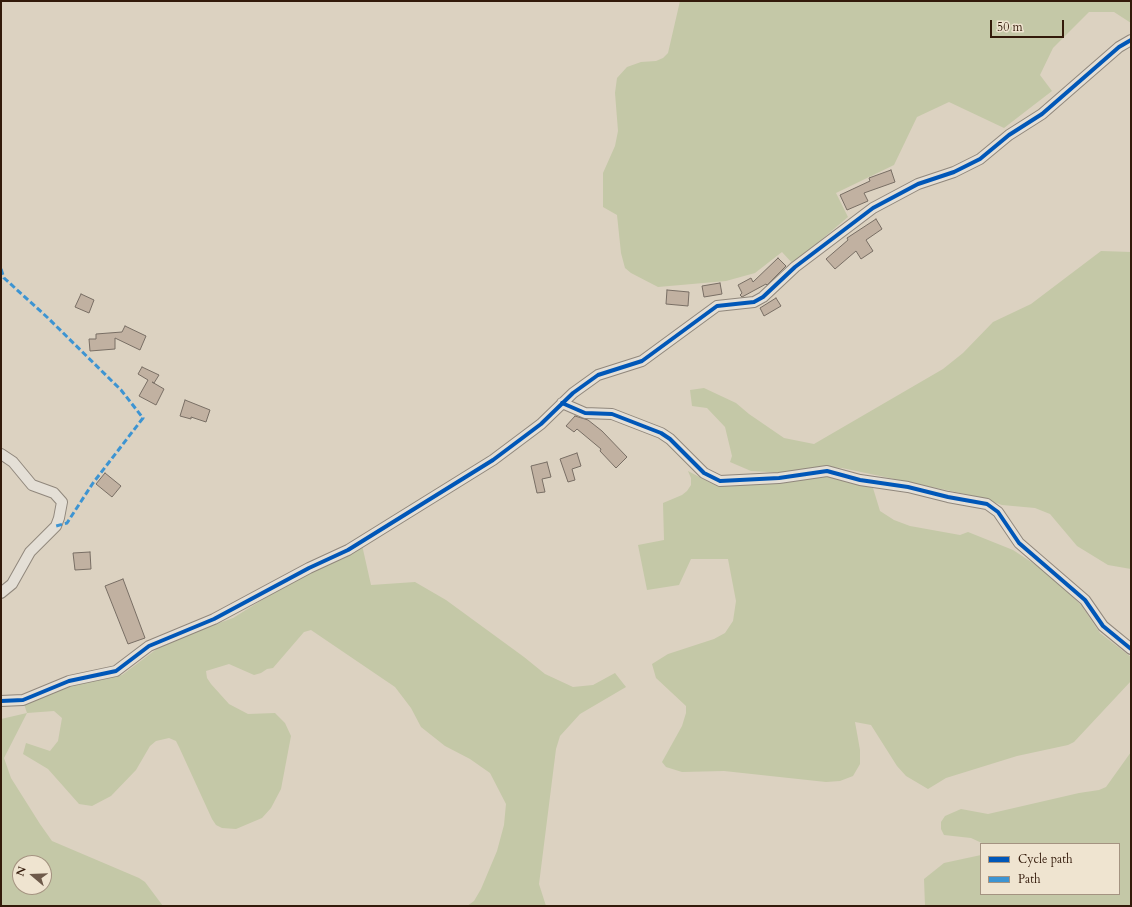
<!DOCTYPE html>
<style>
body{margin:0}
#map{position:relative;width:1132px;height:907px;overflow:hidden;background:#dcd2c1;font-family:Cardo,serif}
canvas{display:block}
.frame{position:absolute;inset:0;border:2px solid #331a0a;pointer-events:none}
.legend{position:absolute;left:980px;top:843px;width:140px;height:52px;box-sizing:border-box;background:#efe4d0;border:1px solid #a49381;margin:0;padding:5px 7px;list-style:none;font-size:12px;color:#331a0a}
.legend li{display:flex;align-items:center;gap:8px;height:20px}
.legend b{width:20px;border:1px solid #a49381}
.north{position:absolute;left:12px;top:855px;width:40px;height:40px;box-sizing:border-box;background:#efe4d0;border:1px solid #a49381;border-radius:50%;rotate:289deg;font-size:11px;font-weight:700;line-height:16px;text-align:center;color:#331a0a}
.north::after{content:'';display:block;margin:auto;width:14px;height:18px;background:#6e5a4a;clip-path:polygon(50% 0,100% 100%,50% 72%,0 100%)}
.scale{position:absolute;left:990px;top:20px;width:74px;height:18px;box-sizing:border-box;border:2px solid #331a0a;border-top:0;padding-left:5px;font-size:12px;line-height:14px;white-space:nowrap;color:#331a0a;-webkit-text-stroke:3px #efe4d0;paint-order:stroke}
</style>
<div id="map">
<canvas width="1132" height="907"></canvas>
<div class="frame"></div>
<ul class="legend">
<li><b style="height:5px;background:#0057b8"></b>Cycle path</li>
<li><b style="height:5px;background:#3d94d2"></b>Path</li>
</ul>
<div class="north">N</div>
<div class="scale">50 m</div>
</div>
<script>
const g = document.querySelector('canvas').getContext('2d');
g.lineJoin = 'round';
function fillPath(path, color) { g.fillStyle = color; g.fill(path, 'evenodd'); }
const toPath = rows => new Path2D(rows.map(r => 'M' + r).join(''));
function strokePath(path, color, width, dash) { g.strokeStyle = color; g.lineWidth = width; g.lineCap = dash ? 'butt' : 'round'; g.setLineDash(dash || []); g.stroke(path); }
fillPath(toPath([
 [680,1,1131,1,1131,23,1114,12,1089,12,1053,48,1040,75,1052,91,1004,128,949,102,917,117,894,165,836,193,848,217,793,264,782,252,755,273,726,281,658,287,631,273,625,268,621,253,617,215,603,207,603,173,615,146,618,131,615,93,617,78,627,67,641,62,656,61,663,58,668,53],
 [1101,251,1131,252,1131,569,1108,565,1077,546,1050,514,1035,508,1002,505,979,497,842,468,826,467,785,473,751,471,730,462,732,456,725,427,707,408,692,406,690,390,704,388,736,403,749,414,784,438,814,444,943,369,963,353,993,322,1031,304],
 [688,471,709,482,726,486,817,476,841,476,873,488,880,511,894,520,910,526,960,535,968,532,1013,550,1048,573,1081,605,1100,633,1131,657,1131,681,1074,742,1068,745,1017,756,946,778,928,789,906,776,897,766,871,725,855,722,860,750,860,764,853,776,840,781,826,782,724,771,682,772,666,767,662,762,682,726,686,713,686,706,656,678,652,664,668,654,714,639,725,633,733,621,736,601,728,559,691,559,679,585,647,590,638,545,664,540,663,503,682,495,687,491,691,485,691,478],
 [362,545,371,585,415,582,446,600,524,657,545,674,573,687,593,685,615,673,626,687,580,714,560,736,556,749,539,884,546,906,467,906,474,901,481,889,497,851,504,825,506,804,490,773,470,759,445,746,421,727,411,708,395,687,311,630,304,632,273,668,267,669,261,673,254,675,229,664,206,671,207,678,211,684,229,704,248,714,275,713,285,723,291,736,281,789,271,808,262,818,236,829,222,828,216,825,212,819,179,747,176,741,169,738,156,741,150,746,136,770,111,796,92,806,79,804,48,769,23,754,26,743,50,751,58,741,62,718,54,711,27,713,4,758,11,778,40,824,52,841,139,878,145,882,163,906,1,906,1,719,27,713,24,704,61,688,122,675,166,642,233,618,294,580],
 [20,863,44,863,44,887,20,887],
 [1131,752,1131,906,925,906,924,879,944,863,981,855,981,894,1119,894,1119,844,984,844,971,838,944,835,941,829,941,822,945,816,961,809,988,814,1079,793,1099,790,1106,787]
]), '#c4c8a7');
const building = toPath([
 [891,170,895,182,864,193,868,201,847,210,840,195,870,181,869,178,891,170],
 [876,219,882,229,866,240,873,251,861,259,856,251,835,269,826,259,848,240,847,238,876,219],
 [778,258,786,266,767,285,766,284,742,297,740,295,742,293,738,285,751,278,753,282,778,258],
 [720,283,722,294,704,297,702,286,720,283],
 [667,290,689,292,688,306,666,304,667,290],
 [81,294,94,300,89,313,75,307,81,294],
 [776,298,781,306,764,316,760,308,776,298],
 [125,326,146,336,140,350,115,338,115,349,90,351,89,339,96,339,96,334,122,332,125,326],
 [142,367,159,375,154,383,152,382,164,389,156,405,139,396,148,380,138,374,142,367],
 [185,400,210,410,206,422,191,417,191,419,180,416,185,400],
 [575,416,588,420,602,431,627,457,616,468,600,451,601,449,577,429,574,432,566,426,575,416],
 [577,453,581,466,572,469,575,480,568,482,560,459,577,453],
 [547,462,551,477,542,479,545,492,537,493,531,466,547,462],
 [105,473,121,486,112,497,96,484,105,473],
 [90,552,91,569,75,570,73,553,90,552],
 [123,579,145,638,128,644,105,586,123,579]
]);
fillPath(building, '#c1b1a1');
strokePath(building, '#786e64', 1);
const street = toPath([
 [562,403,585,413,612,414,661,433,670,439,704,473,720,481,779,478,827,471,860,480,908,487,948,497,987,504,998,512,1019,543,1085,600,1103,626,1131,649],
 [1,454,13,462,32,485,54,493,62,502,59,518,56,526,30,552,12,584,1,593],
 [1,701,23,700,69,681,116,671,149,646,214,619,309,568,348,550,493,460,541,424,573,393,598,375,642,361,717,306,754,302,763,297,795,267,873,208,918,184,954,172,980,159,1009,135,1042,114,1119,47,1131,40]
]);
strokePath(street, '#90877c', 12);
strokePath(street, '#e4dfd6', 10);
strokePath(toPath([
 [1,269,4,278,48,318,121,390,143,418,93,483,67,523,56,526]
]), '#3d94d2', 3, [6, 3]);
strokePath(toPath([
 [562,403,585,413,612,414,661,433,670,439,704,473,720,481,779,478,827,471,860,480,908,487,948,497,987,504,998,512,1019,543,1085,600,1103,626,1131,649],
 [1,701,23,700,69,681,116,671,149,646,214,619,309,568,348,550,493,460,541,424,573,393,598,375,642,361,717,306,754,302,763,297,795,267,873,208,918,184,954,172,980,159,1009,135,1042,114,1119,47,1131,40]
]), '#0057b8', 4);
</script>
